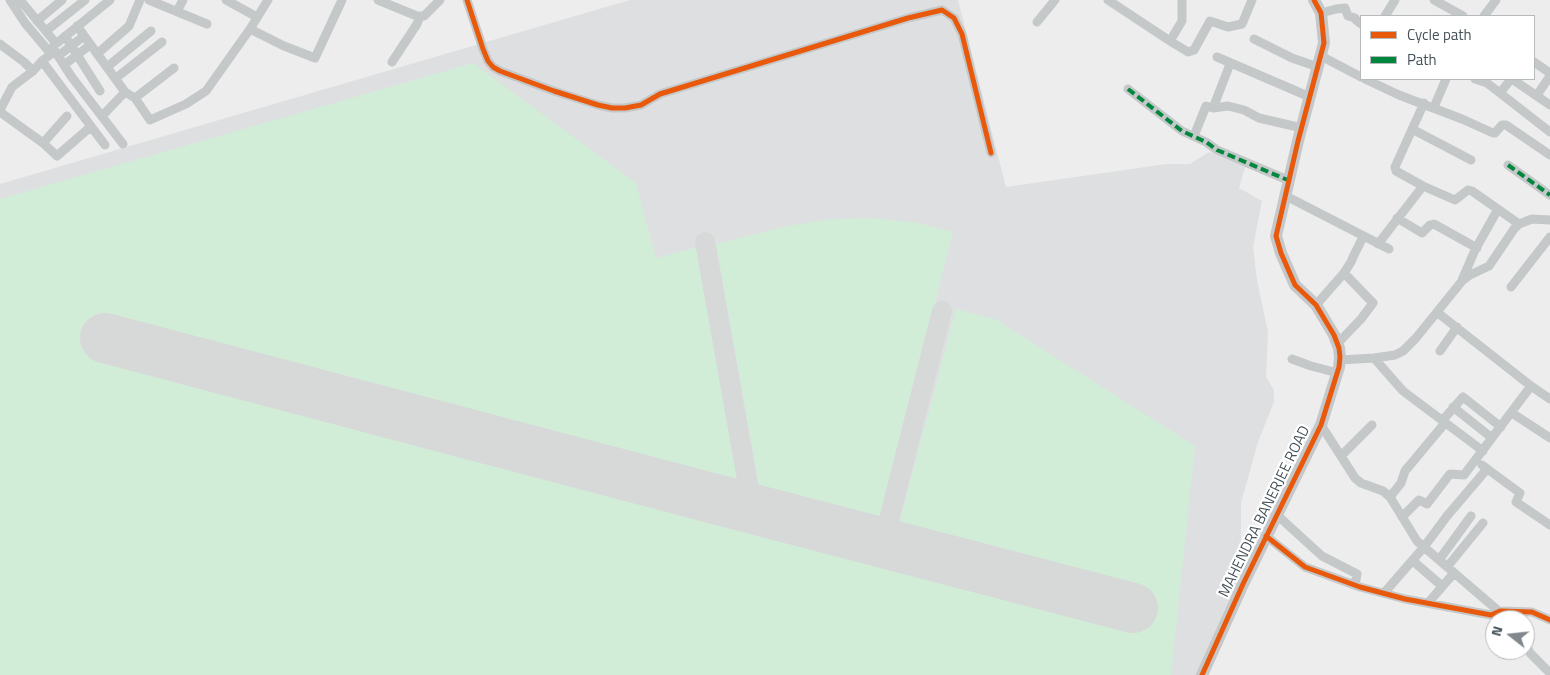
<!DOCTYPE html>
<style>
body{margin:0}
#map{position:relative;width:1550px;height:675px;overflow:hidden;background:#eeeded;font-family:"Titillium Web",sans-serif}
canvas{display:block}
.legend{position:absolute;left:1360px;top:15px;width:175px;height:65px;box-sizing:border-box;background:#fff;border:1px solid #b5babd;margin:0;padding:6px 9px;list-style:none;font-size:15px;color:#455259}
.legend li{display:flex;align-items:center;gap:10px;height:25px}
.legend b{width:25px;border:1px solid #b5babd}
.north{position:absolute;left:1485px;top:610px;width:50px;height:50px;box-sizing:border-box;background:#fff;border:1px solid #b5babd;border-radius:50%;rotate:286deg;font-size:14px;font-weight:700;line-height:20px;text-align:center;color:#455259}
.north::after{content:'';display:block;margin:auto;width:18px;height:22px;background:#80888d;clip-path:polygon(50% 0,100% 100%,50% 72%,0 100%)}
</style>
<div id="map">
<canvas width="1550" height="675"></canvas>
<ul class="legend">
<li><b style="height:6px;background:#e8590c"></b>Cycle path</li>
<li><b style="height:6px;background:#00873e"></b>Path</li>
</ul>
<div class="north">N</div>
</div>
<script>
const g = document.querySelector('canvas').getContext('2d');
g.lineJoin = 'round';
function fillPath(path, color) { g.fillStyle = color; g.fill(path, 'evenodd'); }
const toPath = rows => new Path2D(rows.map(r => 'M' + r).join(''));
function strokePath(path, color, width, dash) { g.strokeStyle = color; g.lineWidth = width; g.lineCap = dash ? 'butt' : 'round'; g.setLineDash(dash || []); g.stroke(path); }
function label(font, color, halo, rows, align = 'center') {
  g.font = font + ' "Titillium Web",sans-serif'; g.lineWidth = 4.5; g.setLineDash([]); g.textBaseline = 'middle'; g.strokeStyle = halo; g.fillStyle = color; for (const [text, x, y, turn = 0] of rows) {
    g.save(); g.translate(x, y); g.rotate((+turn || 0) * Math.PI / 180); g.textAlign = isNaN(turn) ? turn : align; if (halo) g.strokeText(text, 0, 0); g.fillText(text, 0, 0); g.restore();
  }
}
fillPath(toPath([
 [630,0,958,0,1006,187,1166,164,1190,164,1209,152,1245,167,1239,188,1262,201,1253,247,1257,280,1268,332,1266,377,1274,390,1274,402,1258,442,1241,503,1241,547,1247,558,1196,675,0,675,0,184]
]), '#dedfe0');
fillPath(toPath([
 [473,63,636,183,656,258,699,247,740,486,109,323,100,354,1132,619,1139,589,898,527,956,309,995,319,1195,446,1171,675,0,675,0,199],
 [867,218,913,222,953,232,880,523,760,492,716,244,788,226,822,220]
]), '#d1edd8');
strokePath(toPath([
 [705,242,748,485,748,489,734,504],
 [748,485,751,496,756,503,768,513],
 [883,543,942,311]
]), '#d7d8d8', 20);
strokePath(toPath([
 [105,338,734,504,1133,608]
]), '#d7d8d8', 50);
strokePath(toPath([
 [10,0,25,23,51,54,42,61,105,145],
 [20,0,54,41,57,43,110,0],
 [149,0,207,24],
 [226,0,257,17],
 [378,0,417,16,424,16,440,0],
 [467,0,483,49,488,61,493,67,500,71,554,91,598,105,612,108,625,108,641,105,660,94,908,18,942,10,954,18,962,34,991,153],
 [1108,0,1170,41],
 [1182,0,1182,21,1170,41,1188,52,1194,50,1210,21,1228,27,1242,24,1252,0],
 [1434,0,1463,16],
 [177,11,183,0],
 [1321,13,1336,9,1345,8,1348,16,1355,18,1356,20,1361,24],
 [1385,16,1395,0],
 [1484,16,1496,0],
 [37,21,62,0],
 [1037,22,1055,0],
 [77,26,125,92,135,98,150,120,186,104,206,91,250,29,268,0],
 [250,29,284,46,315,58,342,0],
 [46,31,85,0],
 [65,36,100,91],
 [1254,39,1292,58,1318,67],
 [55,42,53,48,71,76,123,144],
 [0,44,24,62,33,71],
 [97,54,129,26,140,0],
 [58,56,84,36],
 [1321,56,1361,77],
 [1217,57,1310,97],
 [392,62,417,24,420,16],
 [1534,62,1550,73],
 [64,65,90,45],
 [107,67,151,31],
 [116,78,162,42],
 [1365,79,1399,95,1462,119,1493,133,1495,133,1502,125,1506,125,1550,155],
 [1475,79,1487,83,1500,93],
 [1511,79,1500,93,1550,132],
 [1512,79,1550,105],
 [1128,89,1182,131,1206,142,1217,150,1290,181],
 [1537,95,1550,76],
 [135,98,174,68],
 [1424,103,1395,167,1396,171,1423,186,1455,200,1468,190,1472,191,1519,224],
 [1434,107,1446,79],
 [1213,108,1230,64],
 [0,110,12,87,33,71,42,61],
 [0,112,43,143,57,156,88,129],
 [105,113,125,92],
 [1412,129,1471,160],
 [1194,136,1206,106,1213,108,1228,106,1244,110,1259,118,1302,128],
 [43,143,67,116],
 [1508,165,1550,195],
 [1286,196,1389,249],
 [1397,218,1422,233,1430,225,1434,224,1477,248],
 [1378,244,1423,186],
 [1462,280,1475,250,1498,209],
 [1511,287,1550,237],
 [1316,305,1344,273,1351,262,1354,255,1363,237],
 [1438,313,1531,386,1550,399],
 [1337,344,1361,319,1373,303,1344,273],
 [1440,351,1457,327],
 [1374,358,1403,391,1483,451],
 [1292,359,1311,366,1338,373],
 [1340,360,1374,358,1395,355,1403,351,1416,338,1462,281,1470,275,1489,266,1514,229,1519,224,1532,219,1550,220],
 [1453,407,1492,438],
 [1512,413,1550,438],
 [1442,421,1463,397,1501,427],
 [1321,425,1355,478,1361,483,1383,491,1390,497,1417,541,1509,620],
 [1341,456,1372,425],
 [1482,465,1520,493,1516,502,1550,525],
 [1390,497,1401,483,1405,471,1445,423],
 [1277,515,1322,556,1357,574,1355,585],
 [1402,517,1419,500,1427,504,1450,474,1464,475,1531,386],
 [1266,536,1305,567,1360,587,1405,599,1491,615,1500,611,1532,612,1550,620],
 [1439,560,1471,516],
 [1413,561,1442,586],
 [1447,567,1483,523],
 [1384,593,1424,547,1447,516,1487,469],
 [1428,603,1454,573],
 [1525,643,1530,653,1550,673]
]), '#c4c8c9', 9);
strokePath(toPath([
 [1202,675,1243,584,1321,425,1339,367,1340,357,1339,348,1334,335,1316,305,1295,285,1281,253,1276,236,1298,141,1324,43,1321,13,1314,0]
]), '#c5c8ca', 12);
strokePath(toPath([
 [1128,89,1182,131,1206,142,1217,150,1290,181],
 [1508,165,1550,195]
]), '#00873e', 4, [8, 4]);
strokePath(toPath([
 [467,0,483,49,488,61,493,67,500,71,554,91,598,105,612,108,625,108,641,105,660,94,908,18,942,10,954,18,962,34,991,153],
 [1266,536,1305,567,1360,587,1405,599,1491,615,1500,611,1532,612,1550,620],
 [1202,675,1243,584,1321,425,1339,367,1340,357,1339,348,1334,335,1316,305,1295,285,1281,253,1276,236,1298,141,1324,43,1321,13,1314,0]
]), '#e8590c', 5);
label('15px', '#455259', '#fff', [
 ["MAHENDRA BANERJEE ROAD",1265,512,-64]
]);
</script>
